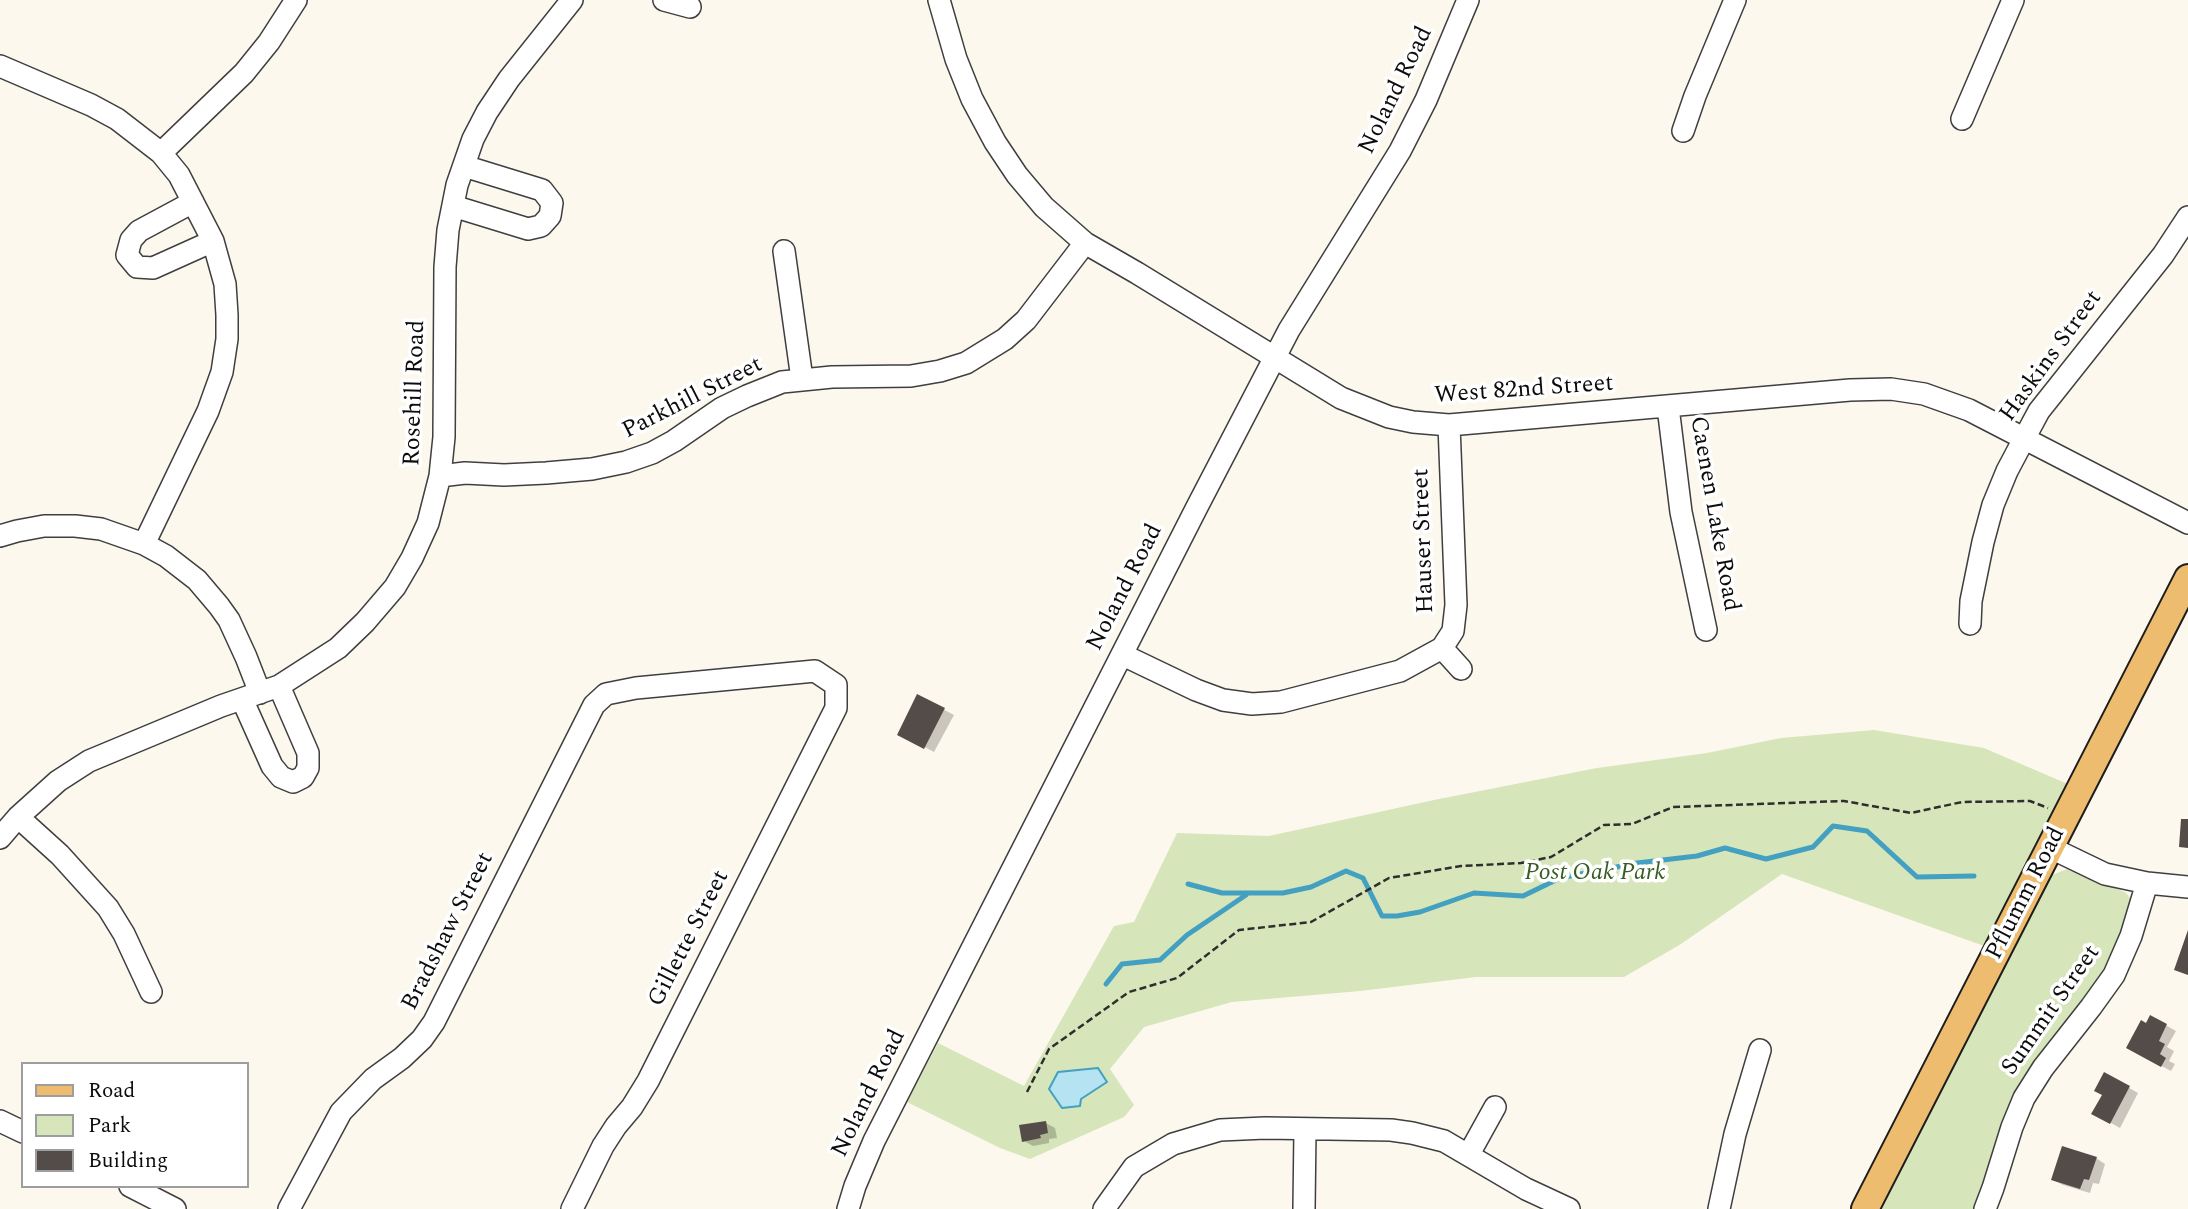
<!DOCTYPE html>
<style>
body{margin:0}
#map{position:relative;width:2188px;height:1209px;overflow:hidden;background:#fdf8ed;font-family:Spectral,serif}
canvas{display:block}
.legend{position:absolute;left:21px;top:1062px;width:228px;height:126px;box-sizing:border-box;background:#fff;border:2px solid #9e9e9e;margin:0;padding:9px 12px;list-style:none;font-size:21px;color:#0c0c0c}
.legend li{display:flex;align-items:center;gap:14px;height:35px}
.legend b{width:35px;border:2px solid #9e9e9e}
</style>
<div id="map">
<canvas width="2188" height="1209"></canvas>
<ul class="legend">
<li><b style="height:9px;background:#edbc6e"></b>Road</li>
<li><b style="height:19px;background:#d6e5ba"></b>Park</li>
<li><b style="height:19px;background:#544c49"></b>Building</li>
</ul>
</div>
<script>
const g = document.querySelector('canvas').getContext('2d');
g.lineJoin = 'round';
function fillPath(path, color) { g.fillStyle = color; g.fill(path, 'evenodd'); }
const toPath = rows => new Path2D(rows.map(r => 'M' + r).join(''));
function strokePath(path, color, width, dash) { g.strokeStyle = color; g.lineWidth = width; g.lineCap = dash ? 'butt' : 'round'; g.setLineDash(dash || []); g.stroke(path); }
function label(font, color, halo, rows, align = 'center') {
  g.font = font + ' Spectral,serif'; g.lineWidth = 7; g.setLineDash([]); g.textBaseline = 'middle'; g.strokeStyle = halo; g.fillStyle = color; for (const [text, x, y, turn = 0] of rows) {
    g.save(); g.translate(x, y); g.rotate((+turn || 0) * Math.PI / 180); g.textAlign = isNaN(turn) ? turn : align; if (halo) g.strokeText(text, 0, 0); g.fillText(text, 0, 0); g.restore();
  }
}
fillPath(toPath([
 [1874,730,1984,748,2070,785,1987,947,1782,874,1681,944,1624,977,1476,977,1360,991,1232,1002,1144,1027,1110,1069,1134,1105,1124,1117,1030,1159,1000,1148,907,1102,938,1043,1024,1086,1114,926,1134,922,1177,833,1269,836,1434,800,1597,768,1707,753,1781,738],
 [2067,869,2118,889,2126,893,2131,899,2122,941,2106,971,2034,1067,1977,1209,1882,1209,2046,884,2052,875]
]), '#d6e5ba');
const water = toPath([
 [1098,1068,1107,1082,1081,1099,1080,1106,1062,1108,1049,1089,1058,1072,1098,1068]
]);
fillPath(water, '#b6e3f1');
strokePath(water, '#43a0c1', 2);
fillPath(toPath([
 [918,696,954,715,934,752,900,734],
 [2151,1017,2176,1031,2167,1047,2174,1051,2169,1061,2175,1064,2171,1071,2128,1048],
 [2105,1074,2138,1093,2120,1128,2093,1113,2104,1094],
 [1046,1123,1055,1128,1057,1138,1049,1139,1049,1143,1033,1146,1024,1141],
 [2096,1158,2105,1164,2099,1184,2093,1183,2090,1193,2063,1185,2053,1180]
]), '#0003');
strokePath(toPath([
 [1188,884,1222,893,1283,893,1311,887,1346,871,1363,878,1382,916,1397,916,1420,912,1474,893,1523,896,1560,878,1637,863,1697,856,1725,848,1766,859,1813,847,1833,826,1867,831,1917,877,1974,876],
 [1106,984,1122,964,1160,960,1187,935,1246,895]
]), '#43a0c1', 5);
fillPath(toPath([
 [917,694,945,708,924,749,897,735],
 [2181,819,2188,819,2188,848,2179,847],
 [2188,930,2188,975,2174,970],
 [2150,1015,2167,1024,2159,1041,2165,1044,2160,1054,2166,1058,2161,1067,2126,1048,2141,1020,2146,1023],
 [2104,1072,2130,1086,2110,1124,2091,1114,2102,1095,2094,1091],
 [1046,1121,1048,1133,1040,1135,1041,1138,1022,1142,1019,1125],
 [2062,1146,2097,1157,2089,1180,2084,1179,2080,1189,2051,1180]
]), '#544c49');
const minor = toPath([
 [664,0,690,7],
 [939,0,956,59,972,99,995,142,1017,175,1044,207,1085,243,1137,273,1341,398,1389,417,1413,422,1449,425,1850,390,1891,389,1924,394,1969,410,2188,523],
 [0,66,91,105,117,119,161,153,179,175,213,241,225,284,227,315,227,339,222,372,208,411,144,544],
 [1962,119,2013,0],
 [1683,131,1695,96,1735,0],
 [161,153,244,73,269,42,296,0],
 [193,202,139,231,131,240,127,255,137,267,153,268,213,241],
 [453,206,528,229,541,226,550,216,552,203,542,190,464,166],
 [784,251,802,379],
 [1668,407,1681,512,1706,630],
 [440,476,465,473,504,475,546,473,592,469,626,462,652,453,674,441,722,408,747,396,782,382,832,377,911,376,940,371,966,363,1005,339,1026,320,1085,243],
 [0,536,17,531,44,526,75,526,101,529,144,544,166,556,197,580,219,606,229,620,246,657,260,693],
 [1970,624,1971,601,1983,542,1993,505,2007,471,2025,437,2039,411,2163,255,2188,217],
 [1442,648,1461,669],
 [1123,655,1196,690,1223,700,1252,704,1281,702,1400,671,1442,648,1453,631,1456,605,1449,425],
 [242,699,272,766,281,777,293,782,303,777,308,768,308,753,279,686],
 [18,817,60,855,108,908,124,934,151,992],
 [0,838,18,817,58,781,89,761,221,706,279,686,338,648,365,622,395,587,412,558,428,523,440,476,444,437,445,267,448,230,457,185,473,139,487,112,509,79,572,0],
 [2051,848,2105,874,2147,883,2188,887],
 [0,1121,23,1132],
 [1469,1154,1495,1107],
 [130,1186,175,1209],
 [289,1209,341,1112,373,1079,402,1058,422,1039,434,1022,594,705,606,694,636,688,815,671,836,685,836,708,648,1081,632,1107,616,1126,603,1146,572,1209],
 [848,1209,855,1186,874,1141,1197,507,1289,330,1400,151,1426,100,1468,0],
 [1104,1209,1134,1167,1173,1144,1220,1130,1265,1128,1391,1130,1412,1133,1444,1141,1526,1189,1569,1209],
 [1304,1209,1305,1129],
 [1719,1209,1735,1134,1760,1050],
 [1985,1209,1993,1188,2012,1127,2024,1098,2043,1068,2091,1007,2114,975,2131,936,2147,883]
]);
const major = toPath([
 [1865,1209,2188,578]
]);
strokePath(minor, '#3f3f3f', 24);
strokePath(major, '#1d1d1d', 30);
strokePath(toPath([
 [1027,1092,1049,1049,1129,992,1177,978,1239,930,1311,922,1389,878,1461,866,1521,863,1551,857,1604,825,1632,824,1673,807,1844,801,1911,813,1962,802,2030,801,2048,808]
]), '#2e2e2e', 2.5, [7, 3.5]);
strokePath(minor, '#fff', 21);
strokePath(major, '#edbc6e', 26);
label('24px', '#0c0c0c', '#fff', [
 ["Noland Road",1397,91,-64],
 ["Haskins Street",2052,357,-54],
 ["West 82nd Street",1524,391,-4],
 ["Rosehill Road",416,393,-88],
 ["Parkhill Street",693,399,-27],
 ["Caenen Lake Road",1713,514,80],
 ["Hauser Street",1425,541,-92],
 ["Noland Road",1126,588,-63],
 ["Pflumm Road",2027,894,-63],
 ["Bradshaw Street",449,932,-63],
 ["Gillette Street",690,939,-63],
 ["Summit Street",2052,1011,-55],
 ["Noland Road",870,1094,-64]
]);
label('italic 24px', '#375e22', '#fff', [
 ["Post Oak Park",1595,874]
]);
</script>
